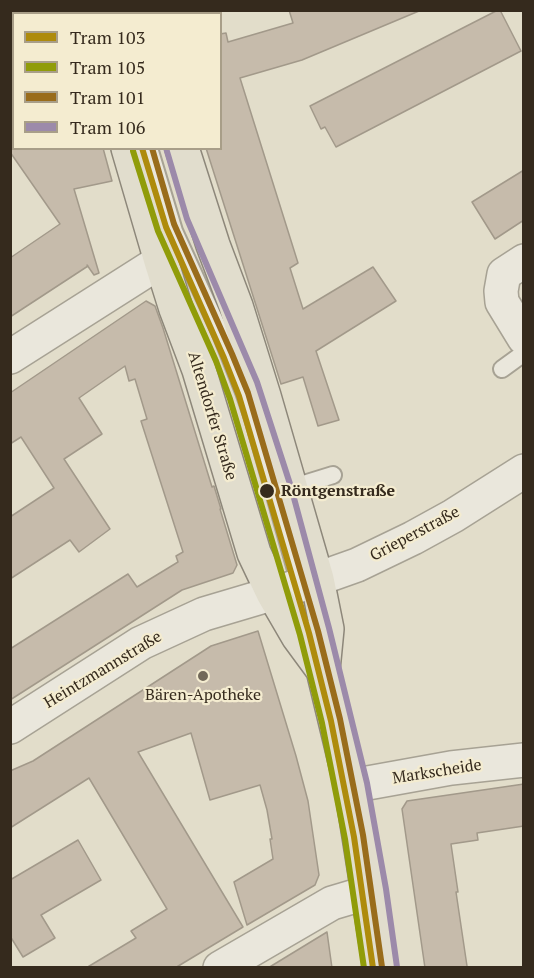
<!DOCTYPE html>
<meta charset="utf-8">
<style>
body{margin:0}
#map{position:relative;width:534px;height:978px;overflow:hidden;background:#e2ddca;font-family:"PT Serif",serif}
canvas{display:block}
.frame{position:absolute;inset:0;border:12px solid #352a1d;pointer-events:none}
.legend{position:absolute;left:12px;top:12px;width:210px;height:138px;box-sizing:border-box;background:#f4ecd0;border:2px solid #a89e88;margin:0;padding:8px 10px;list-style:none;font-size:18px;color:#352a1d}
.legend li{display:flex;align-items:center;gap:12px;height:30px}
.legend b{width:30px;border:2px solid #a89e88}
</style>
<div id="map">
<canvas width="534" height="978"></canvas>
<div class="frame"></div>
<ul class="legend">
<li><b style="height:8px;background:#ae8b0c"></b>Tram 103</li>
<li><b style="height:8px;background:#909c09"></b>Tram 105</li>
<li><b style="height:8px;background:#996c1b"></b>Tram 101</li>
<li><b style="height:8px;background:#9c8aaa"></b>Tram 106</li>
</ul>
</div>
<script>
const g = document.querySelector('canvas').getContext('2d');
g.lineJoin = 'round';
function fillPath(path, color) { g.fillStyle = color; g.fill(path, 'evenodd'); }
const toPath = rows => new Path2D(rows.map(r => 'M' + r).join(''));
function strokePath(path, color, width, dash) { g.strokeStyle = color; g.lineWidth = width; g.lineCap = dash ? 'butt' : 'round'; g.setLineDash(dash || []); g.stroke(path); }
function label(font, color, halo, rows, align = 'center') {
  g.font = font + ' "PT Serif",serif'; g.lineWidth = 4.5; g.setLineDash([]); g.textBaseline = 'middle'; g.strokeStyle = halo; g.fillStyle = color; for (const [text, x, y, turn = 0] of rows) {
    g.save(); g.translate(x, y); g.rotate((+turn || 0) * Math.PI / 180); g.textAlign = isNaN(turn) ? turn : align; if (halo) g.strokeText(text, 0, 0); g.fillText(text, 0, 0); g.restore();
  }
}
const building = toPath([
 [289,10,419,11,302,60,240,78,298,263,290,268,303,309,373,267,396,301,316,351,339,420,318,426,303,377,281,384,206,148,220,148,220,34,226,33,228,42,293,23,289,10],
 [498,10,500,10,521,51,336,147,325,127,321,129,310,106,498,10],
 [10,148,103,148,112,181,74,189,99,273,94,275,87,265,88,266,10,317,10,258,60,224,10,152,10,148],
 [524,170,524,220,495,239,472,202,524,170],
 [146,301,155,306,163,328,212,487,214,486,221,509,220,509,237,565,233,573,182,590,10,700,10,649,128,574,137,587,178,562,176,556,183,552,141,421,147,419,135,379,129,381,125,366,79,398,102,434,64,459,110,529,79,552,70,540,10,579,10,517,54,488,21,437,10,444,10,393,146,301],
 [258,631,296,756,308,801,319,875,315,885,247,925,234,882,273,859,270,839,272,839,267,810,260,785,210,800,191,733,138,752,243,927,175,968,86,968,136,938,131,931,167,909,89,778,10,828,10,771,33,761,211,646,258,631],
 [524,784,524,826,477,833,478,840,451,844,458,892,456,892,467,966,466,968,425,968,402,809,407,801,524,784],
 [78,840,101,880,41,915,55,938,23,957,10,936,10,880,78,840],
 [327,932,332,968,268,968,327,932]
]);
fillPath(building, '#c6bbab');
strokePath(building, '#a2998a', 1.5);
const lane = toPath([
 [106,10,107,14],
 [149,148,174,231,221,334,244,392,253,418,302,591],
 [502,369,524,353],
 [291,488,333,475]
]);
const street = toPath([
 [10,63,14,61],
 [524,261,504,274,501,291,502,302,524,338],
 [10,357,161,261],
 [10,727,141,643,204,614,295,587,357,565,413,538,453,516,524,471],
 [351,786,451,768,524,760],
 [220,968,332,903,369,892]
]);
const primary = toPath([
 [87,10,88,14],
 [137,10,138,14],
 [128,148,161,261,176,309,199,370,254,553,273,593,298,636,323,670],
 [182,148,213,245,236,306,264,396,317,579,327,629,323,670,351,786,380,968]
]);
strokePath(lane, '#a7a294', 20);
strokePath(street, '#a7a294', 36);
strokePath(primary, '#8d877a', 36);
strokePath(lane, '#eae7dc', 16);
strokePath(street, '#eae7dc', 33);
strokePath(primary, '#e1ddcd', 33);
strokePath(toPath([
 [142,148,166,227,224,358,239,396,309,633,331,721,354,837,373,968]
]), '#ae8b0c', 6);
strokePath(toPath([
 [133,151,158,231,216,361,230,399,300,635,322,723,345,839,364,968]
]), '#909c09', 6);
strokePath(toPath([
 [152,148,174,224,232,354,248,393,318,631,340,719,363,835,382,967]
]), '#996c1b', 6);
strokePath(toPath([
 [166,148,187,219,257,382,291,487,329,628,367,783,386,889,397,967]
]), '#9c8aaa', 6);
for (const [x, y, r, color] of [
 [267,491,8,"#352a1d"],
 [203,676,6,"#72695a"]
]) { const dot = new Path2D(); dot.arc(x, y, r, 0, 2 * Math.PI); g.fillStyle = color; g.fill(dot); strokePath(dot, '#f4ecd0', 2); }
label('16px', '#352a1d', '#f4ecd0', [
 ["Altendorfer Straße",212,416,73],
 ["Grieperstraße",415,534,-28],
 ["Heintzmannstraße",103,670,-31],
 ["Markscheide",437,772,-9]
]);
label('bold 16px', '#352a1d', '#f4ecd0', [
 ["Röntgenstraße",281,491]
], 'left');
label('16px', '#352a1d', '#f4ecd0', [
 ["Bären-Apotheke",203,695]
]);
</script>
